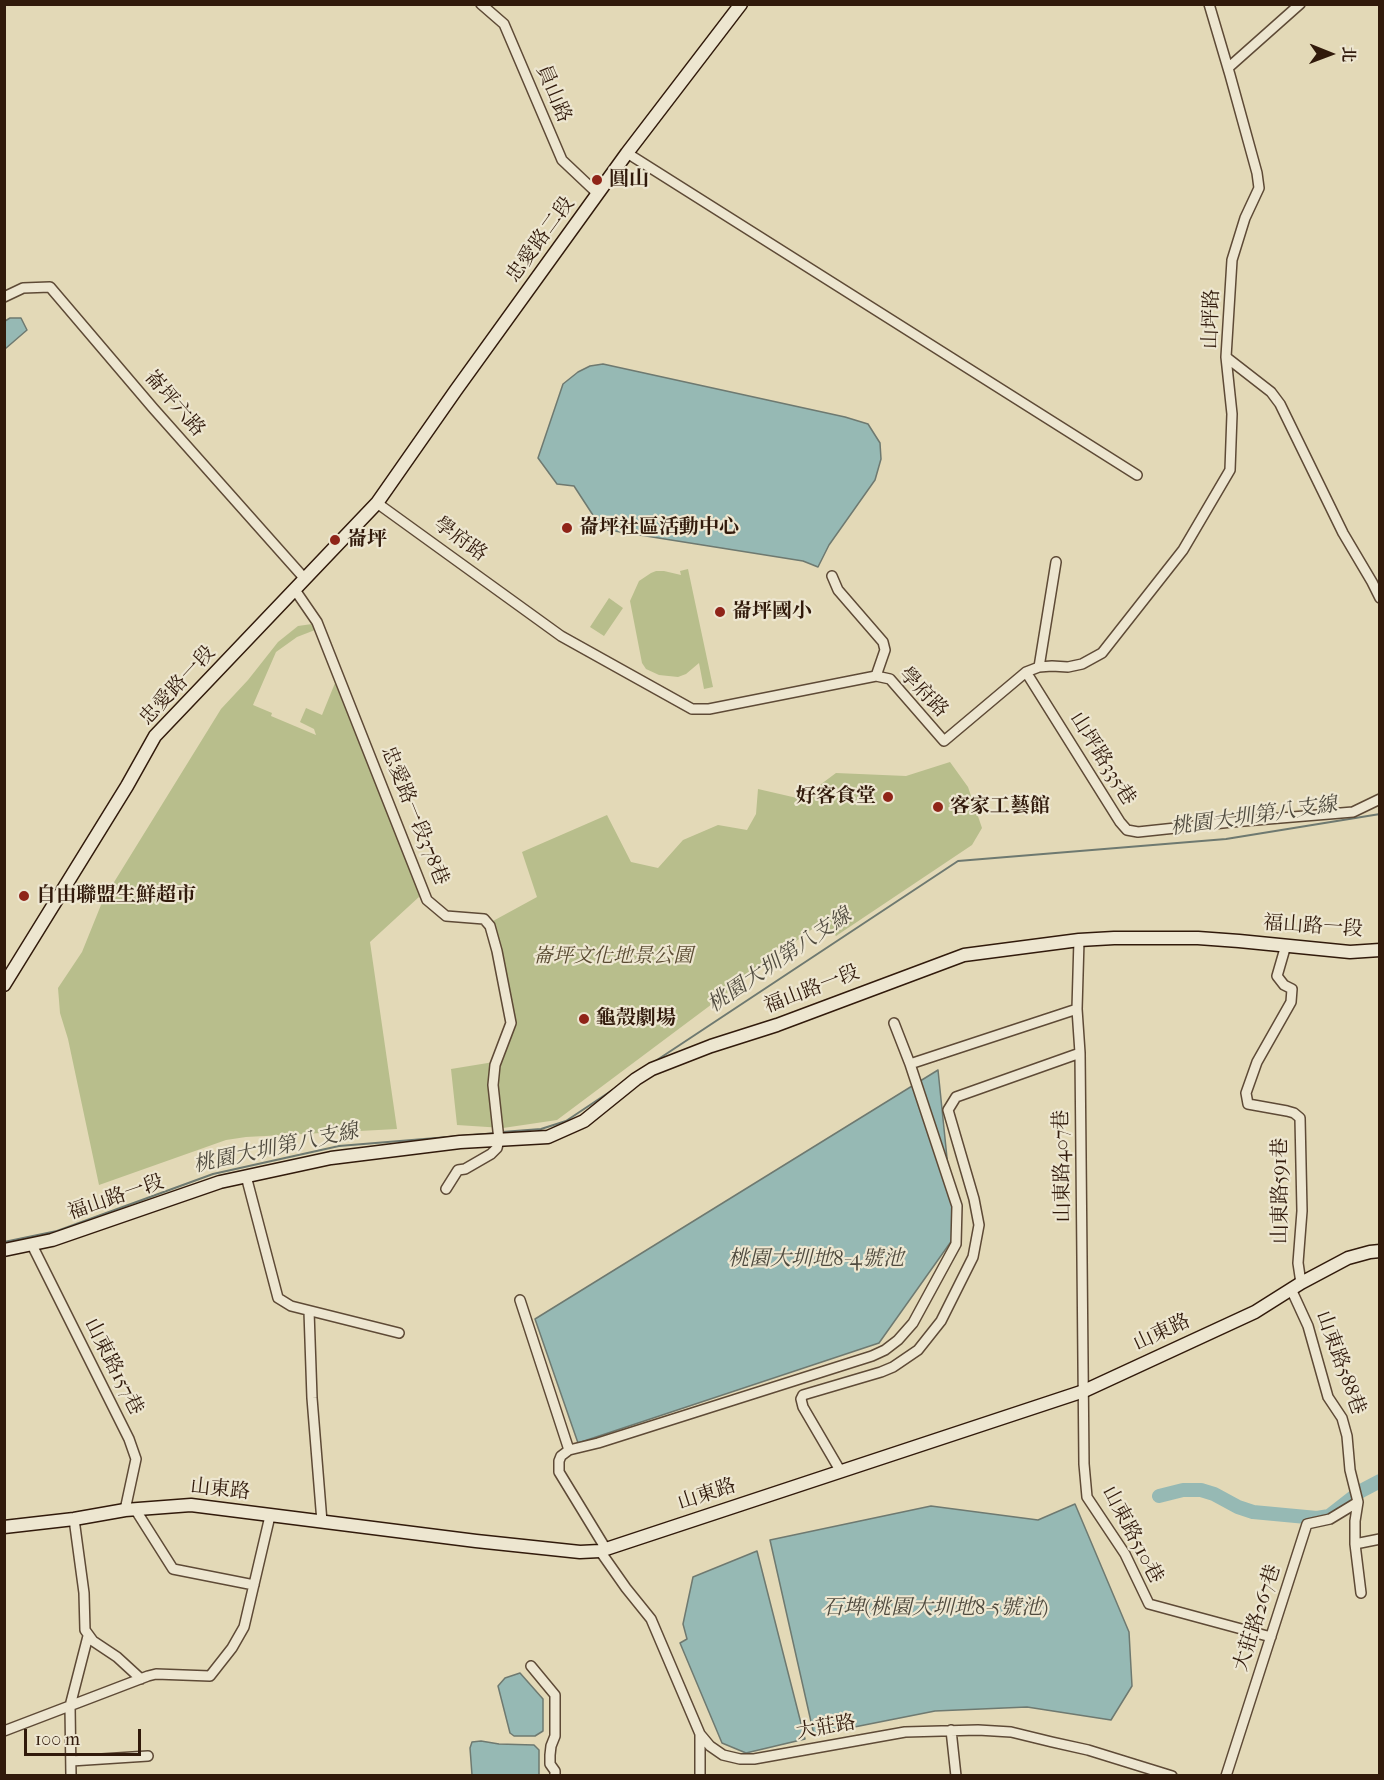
<!DOCTYPE html>
<meta charset="utf-8">
<style>
body{margin:0}
#map{position:relative;width:1384px;height:1780px;overflow:hidden;background:#e3d9b7;font-family:"IM FELL French Canon","Noto Serif TC",serif}
canvas{display:block}
.frame{position:absolute;inset:0;border:6px solid #311a0b;pointer-events:none}
.north{position:absolute;left:1300px;top:24px;width:60px;height:60px;-webkit-text-stroke:4px #ede6d0;paint-order:stroke;rotate:91deg;font-size:16px;font-weight:700;line-height:24px;text-align:center;color:#311a0b}
.north::after{content:'';display:block;margin:auto;width:21px;height:27px;background:#311a0b;clip-path:polygon(50% 0,100% 100%,50% 72%,0 100%)}
.scale{position:absolute;left:24px;top:1729px;width:117px;height:27px;box-sizing:border-box;border:3px solid #311a0b;border-top:0;padding-left:8px;font-size:18px;line-height:21px;white-space:nowrap;color:#311a0b;-webkit-text-stroke:4px #ede6d0;paint-order:stroke}
</style>
<div id="map">
<canvas width="1384" height="1780"></canvas>
<div class="frame"></div>
<div class="north">北</div>
<div class="scale">100 m</div>
</div>
<script>
const g = document.querySelector('canvas').getContext('2d');
g.lineJoin = 'round';
function fillPath(path, color) { g.fillStyle = color; g.fill(path, 'evenodd'); }
const toPath = rows => new Path2D(rows.map(r => 'M' + r).join(''));
function strokePath(path, color, width, dash) { g.strokeStyle = color; g.lineWidth = width; g.lineCap = dash ? 'butt' : 'round'; g.setLineDash(dash || []); g.stroke(path); }
function label(font, color, halo, rows, align = 'center') {
  g.font = font + ' "IM FELL French Canon","Noto Serif TC",serif'; g.lineWidth = 4.5; g.setLineDash([]); g.textBaseline = 'middle'; g.strokeStyle = halo; g.fillStyle = color; for (const [text, x, y, turn = 0] of rows) {
    g.save(); g.translate(x, y); g.rotate((+turn || 0) * Math.PI / 180); g.textAlign = isNaN(turn) ? turn : align; if (halo) g.strokeText(text, 0, 0); g.fillText(text, 0, 0); g.restore();
  }
}
fillPath(toPath([
 [688,569,713,687,704,689,699,663,686,674,678,677,659,675,646,669,642,663,630,601,639,581,651,573,656,571,664,571,681,575,680,571],
 [609,598,623,608,604,636,590,627],
 [312,624,315,630,297,637,276,652,253,705,272,713,271,716,316,735,314,729,300,722,306,708,322,715,335,683,420,896,370,942,397,1129,246,1137,226,1140,99,1185,68,1039,60,1013,58,988,82,952,103,900,221,709,248,680,278,642,298,626],
 [950,762,968,787,982,828,972,845,836,936,823,921,557,1120,503,1128,457,1125,451,1069,500,1061,515,1025,493,921,537,897,522,852,607,815,631,862,658,868,683,840,718,825,747,830,756,814,758,789,797,798,809,793,836,773,906,776]
]), '#b8be8c');
const water = toPath([
 [10,318,21,318,27,330,5,349,5,321,10,318],
 [603,364,845,417,868,424,880,443,881,459,875,480,829,545,818,567,803,561,602,529,574,486,557,484,538,458,563,384,578,372,590,366,603,364],
 [938,1070,955,1236,879,1343,578,1443,535,1319,938,1070],
 [1075,1504,1129,1632,1132,1686,1111,1720,1027,1707,935,1711,814,1735,770,1540,931,1506,1038,1520,1075,1504],
 [757,1551,805,1739,746,1753,722,1743,680,1643,687,1639,683,1624,693,1577,757,1551],
 [520,1673,543,1699,543,1731,535,1736,514,1736,510,1733,498,1686,505,1678,520,1673],
 [481,1741,499,1744,534,1745,539,1750,539,1775,472,1775,470,1748,472,1742,481,1741]
]);
fillPath(water, '#96b9b4');
strokePath(water, '#6e7970', 1.5);
strokePath(toPath([
 [654,1062,958,861,1226,839,1380,814],
 [502,1132,541,1129,566,1121,617,1087],
 [4,1242,57,1231,213,1174,339,1146,497,1133]
]), '#6e7970', 2);
strokePath(toPath([
 [1159,1496,1183,1490,1201,1490,1214,1494,1238,1507,1253,1512,1317,1518,1329,1516,1361,1491,1380,1481]
]), '#96b9b4', 14);
const street = toPath([
 [481,4,504,24,562,160,598,194],
 [1209,4,1230,75,1257,173,1259,188,1245,218,1232,260,1226,357,1271,392,1280,404,1343,533,1372,582,1380,598],
 [1228,68,1300,4],
 [627,153,1137,475],
 [4,297,23,288,50,287,153,408,305,579],
 [377,503,561,636,692,709,709,709,876,676,890,679,944,741,1026,672,1039,667,1052,666,1068,667,1082,664,1102,653,1183,550,1230,470,1232,414,1226,357],
 [832,576,838,590,883,642,885,650,876,676],
 [295,590,317,622,427,900,446,916,484,919,490,926,497,951,511,1023,495,1065,493,1085,499,1140,497,1148,491,1154,465,1169,458,1170,446,1189],
 [1039,667,1056,562],
 [1026,672,1120,822,1127,830,1138,832,1232,822,1353,812,1380,799],
 [1079,940,1077,1009,1080,1053,1084,1464,1087,1497,1125,1554,1149,1604,1271,1637],
 [1286,945,1277,976,1284,985,1292,989,1291,1002,1257,1062,1246,1093,1248,1104,1287,1111,1294,1113,1300,1118,1302,1211,1298,1263,1301,1283],
 [910,1064,1077,1009],
 [246,1176,278,1298,291,1306,399,1333],
 [32,1245,129,1439,136,1459,125,1510],
 [1291,1289,1308,1326,1328,1397,1342,1418,1347,1436,1350,1470,1358,1502,1355,1521,1355,1544,1361,1593],
 [520,1300,569,1450],
 [309,1311,312,1398,322,1522],
 [841,1472,803,1407,801,1399,803,1395,881,1372,893,1367,918,1350,941,1321,973,1257,979,1225,974,1199,948,1110,956,1097,1080,1053],
 [135,1509,173,1569,254,1585],
 [74,1519,84,1593,85,1630,93,1641,117,1657,141,1679],
 [1355,1544,1380,1539],
 [606,1549,559,1472,559,1461,561,1456,569,1450,598,1443,872,1356,885,1350,898,1340,913,1323,956,1244,957,1206,910,1064,894,1023],
 [600,1551,626,1588,651,1619,700,1734,710,1746,723,1755,740,1759,754,1759,905,1732,978,1730,1011,1732,1052,1742,1088,1750,1172,1776],
 [531,1666,555,1695,555,1736,551,1746,550,1755,550,1764,555,1771,555,1776],
 [951,1730,956,1776],
 [4,1731,148,1676,156,1674,210,1676,232,1648,244,1627,270,1516],
 [71,1761,148,1756],
 [71,1776,70,1706,88,1636],
 [700,1776,700,1734],
 [1226,1776,1307,1524,1330,1519,1358,1502]
]);
const secondary = toPath([
 [4,985,127,786,155,736,377,503,456,390,627,153,741,4],
 [4,1250,52,1240,220,1182,331,1158,460,1142,548,1137,584,1121,636,1079,652,1069,711,1046,777,1025,964,955,1079,940,1114,938,1198,938,1239,941,1350,952,1380,950],
 [4,1527,74,1519,125,1510,191,1505,476,1541,580,1552,600,1551,1084,1391,1255,1312,1301,1283,1348,1258,1370,1252,1380,1251]
]);
strokePath(street, '#5e4a36', 12);
strokePath(secondary, '#311a0b', 15);
strokePath(street, '#ede6d0', 9);
strokePath(secondary, '#ede6d0', 12);
for (const [x, y, r, color] of [
 [597,180,6,"#8f2418"],
 [567,528,6,"#8f2418"],
 [335,540,6,"#8f2418"],
 [720,612,6,"#8f2418"],
 [888,797,6,"#8f2418"],
 [938,807,6,"#8f2418"],
 [24,896,6,"#8f2418"],
 [584,1019,6,"#8f2418"]
]) { const dot = new Path2D(); dot.arc(x, y, r, 0, 2 * Math.PI); g.fillStyle = color; g.fill(dot); strokePath(dot, '#ede6d0', 2); }
label('20px', '#311a0b', '#ede6d0', [
 ["員山路",553,94,67],
 ["忠愛路二段",541,240,-54],
 ["山坪路",1212,319,-88],
 ["崙坪六路",174,404,49],
 ["學府路",460,540,36],
 ["忠愛路一段",178,686,-47],
 ["學府路",923,693,46],
 ["山坪路335巷",1102,759,58],
 ["忠愛路一段378巷",414,816,68],
 ["福山路一段",1313,927,4],
 ["福山路一段",812,990,-21],
 ["山東路407巷",1063,1166,-91],
 ["山東路591巷",1281,1191,-90],
 ["福山路一段",116,1198,-19],
 ["山東路",1162,1333,-25],
 ["山東路588巷",1340,1363,70],
 ["山東路157巷",113,1367,63],
 ["山東路",220,1490,6],
 ["山東路",707,1495,-18],
 ["山東路510巷",1132,1535,62],
 ["大莊路267巷",1258,1618,-72],
 ["大莊路",826,1728,-10]
]);
label('bold 20px', '#311a0b', '#ede6d0', [
 ["圓山",609,180],
 ["崙坪社區活動中心",579,528],
 ["崙坪",347,540],
 ["崙坪國小",732,612],
 ["好客食堂",876,797,"right"],
 ["客家工藝館",950,807],
 ["自由聯盟生鮮超市",36,896],
 ["龜殼劇場",596,1019]
], 'left');
label('italic 20px', '#5a4b32', '#ede6d0', [
 ["崙坪文化地景公園",613,957]
]);
label('italic 21px', '#4f4a3e', '#ede6d0', [
 ["桃園大圳第八支線",1254,817,-8],
 ["桃園大圳第八支線",780,961,-34],
 ["桃園大圳第八支線",276,1149,-12],
 ["桃園大圳地8-4號池",816,1260],
 ["石埤(桃園大圳地8-5號池)",935,1609]
]);
</script>
